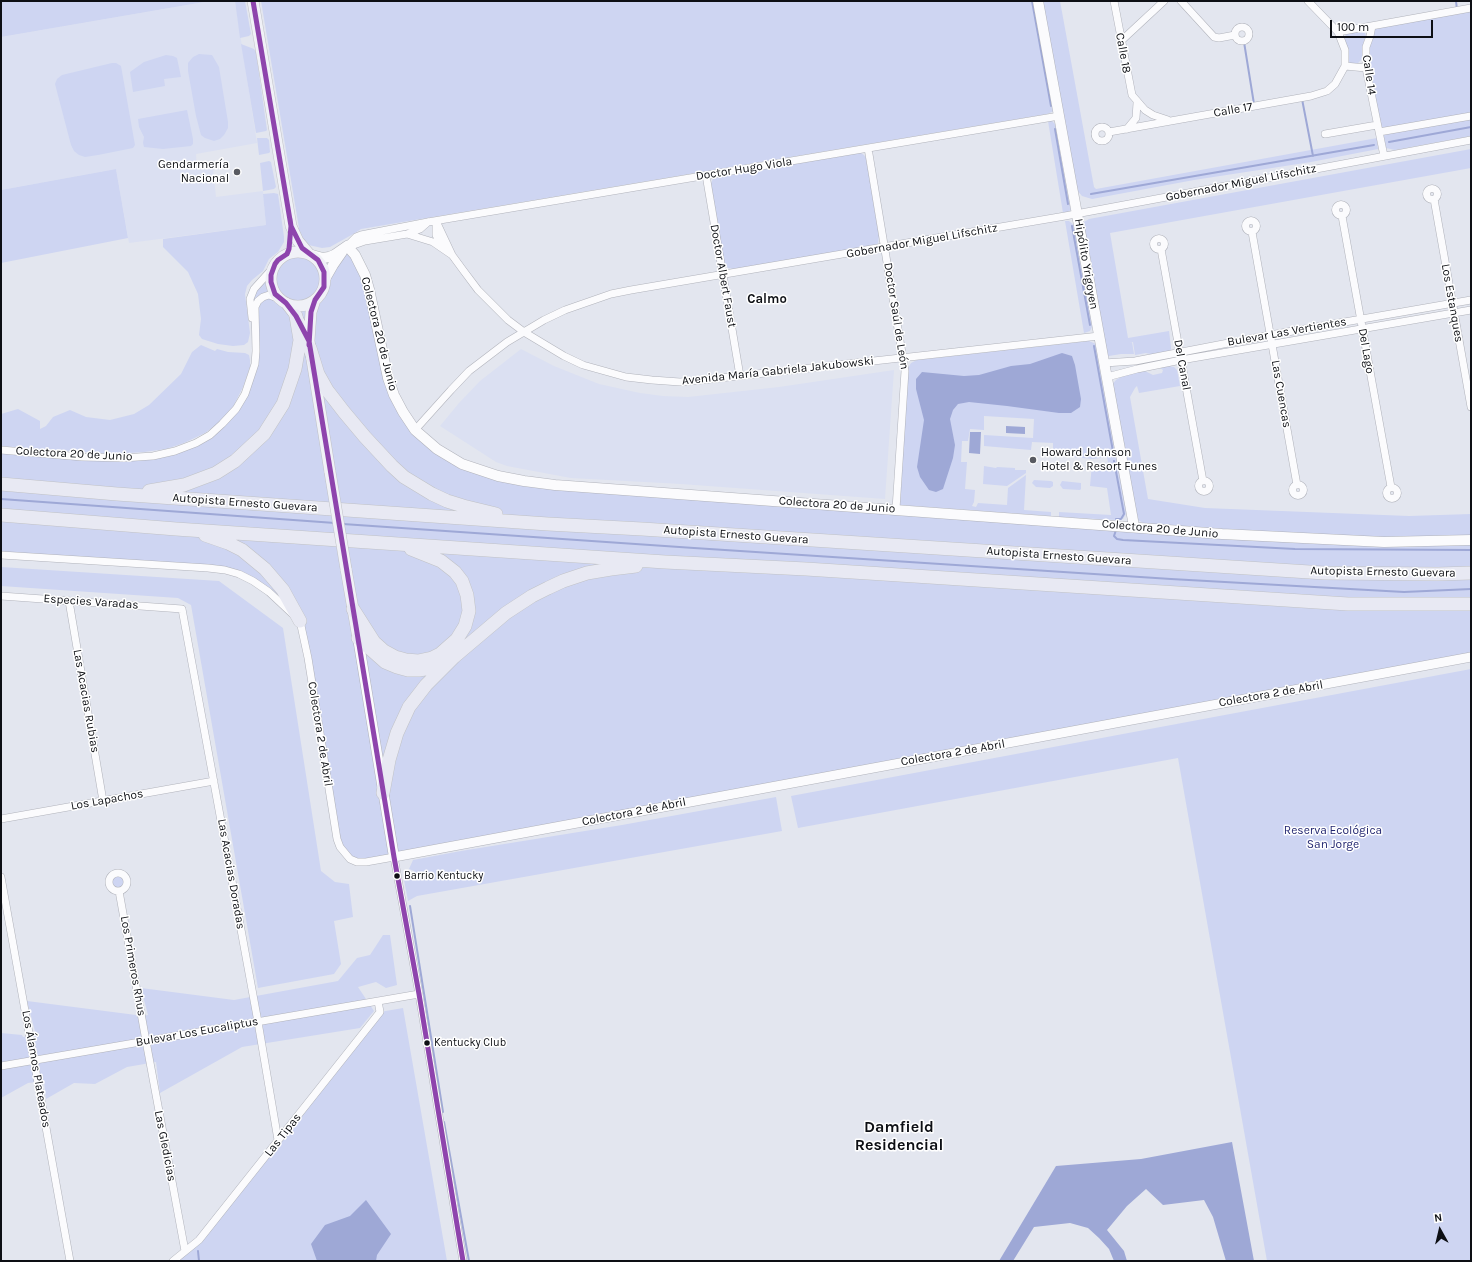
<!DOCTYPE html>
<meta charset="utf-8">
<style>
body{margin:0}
#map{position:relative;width:1472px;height:1262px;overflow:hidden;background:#e3e6ef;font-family:Karla,sans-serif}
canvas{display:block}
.frame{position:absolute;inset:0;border:2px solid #0d0f14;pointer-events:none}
.north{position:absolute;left:1420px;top:1210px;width:40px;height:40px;-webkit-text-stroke:3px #fff;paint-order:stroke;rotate:352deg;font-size:11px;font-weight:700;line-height:16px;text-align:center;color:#0d0f14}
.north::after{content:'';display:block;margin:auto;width:14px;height:18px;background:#0d0f14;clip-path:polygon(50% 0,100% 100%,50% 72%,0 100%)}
.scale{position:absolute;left:1330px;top:20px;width:103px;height:18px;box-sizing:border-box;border:2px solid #0d0f14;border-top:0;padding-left:5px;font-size:12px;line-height:14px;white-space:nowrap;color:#0d0f14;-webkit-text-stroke:3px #fff;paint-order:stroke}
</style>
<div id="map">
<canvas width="1472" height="1262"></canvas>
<div class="frame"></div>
<div class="north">N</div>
<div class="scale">100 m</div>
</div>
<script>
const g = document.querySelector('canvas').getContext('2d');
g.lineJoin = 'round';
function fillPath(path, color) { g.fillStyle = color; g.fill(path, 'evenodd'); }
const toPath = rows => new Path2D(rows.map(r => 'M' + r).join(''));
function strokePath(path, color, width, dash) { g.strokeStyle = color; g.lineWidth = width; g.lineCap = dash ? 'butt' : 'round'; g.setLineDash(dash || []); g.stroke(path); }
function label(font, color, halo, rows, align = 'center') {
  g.font = font + ' Karla,sans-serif'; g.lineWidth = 3; g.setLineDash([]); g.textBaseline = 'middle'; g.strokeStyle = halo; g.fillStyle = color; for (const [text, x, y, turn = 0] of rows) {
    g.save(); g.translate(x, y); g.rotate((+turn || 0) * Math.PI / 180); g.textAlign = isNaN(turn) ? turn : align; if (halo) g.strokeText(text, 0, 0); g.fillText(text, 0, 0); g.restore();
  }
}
fillPath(toPath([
 [210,1,235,1,257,143,196,154,197,170,213,168,216,197,263,191,266,225,129,243,116,169,1,190,1,37],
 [521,349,554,366,599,384,640,393,663,396,688,397,779,387,894,370,885,499,681,484,571,478,507,466,496,462,440,426,459,403,480,381]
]), '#dbe0f2');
fillPath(toPath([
 [1,1,210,1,1,37],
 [235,1,245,1,251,34,249,36,240,38],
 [261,1,1034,1,1054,111,1047,114,361,229,355,233,330,247,322,248,304,244,297,228,299,228],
 [1041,1,1060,1,1094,187,1096,189,1377,138,1378,149,1311,162,1194,180,1092,199,1082,196,1075,188],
 [1471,8,1471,136,1395,150,1386,148,1384,137,1380,137,1366,68,1372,26],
 [1360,31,1365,33,1366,36,1362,48,1362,59,1357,64,1350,63,1348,60,1344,39,1345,36,1347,34],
 [241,44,254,49,256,52,267,130,266,131,256,133],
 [199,54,212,55,219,67,228,122,228,128,224,135,220,139,214,141,205,138,201,135,196,116,188,71,188,63,193,57],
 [166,55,173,56,177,58,181,77,164,79,165,86,133,92,130,72,144,62],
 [112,63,116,63,121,66,135,145,133,148,98,155,85,157,79,155,74,151,71,145,55,84,57,79,62,75],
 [187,110,193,139,193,144,191,146,163,149,144,147,143,143,144,137,139,127,138,119],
 [1048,121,1052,121,1057,126,1071,209,1069,212,1063,213],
 [257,138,267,138,269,140,270,152,269,153,259,155],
 [1471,149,1471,168,1110,233,1128,338,1169,331,1171,347,1171,352,1154,355,1146,353,1135,355,1133,342,1129,343,1132,342,1134,354,1121,354,1109,356,1106,355,1082,225,1084,222,1089,219],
 [859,152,864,155,866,158,879,236,878,243,876,245,735,269,728,268,724,262,711,184,713,178,716,176],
 [269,161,271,162,276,187,274,189,263,191,260,163],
 [116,169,128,238,1,263,1,190],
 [274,193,278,194,284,237,284,242,278,252,269,259,263,271,252,280,247,286,245,294,250,333,248,342,244,345,233,346,218,344,202,339,199,335,201,319,198,294,188,272,163,247,163,239,266,225,263,194],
 [1065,221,1069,221,1075,226,1093,325,1090,331,1084,333],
 [344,250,355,255,394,395,437,449,498,476,1175,531,1471,540,1471,657,357,862,340,847,300,621,269,592,239,574,1,555,1,450,152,456,197,443,236,409,255,364,255,307,263,297,294,305,301,306,309,304,315,300,324,287,325,279],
 '276 279a22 22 0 1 1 44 0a22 22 0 1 1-44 0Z',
 [267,282,268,287,271,292,263,293,253,301,256,291,263,283],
 [1089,341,1096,344,1127,512,1123,519,1117,520,1059,517,1059,512,1111,515,1107,488,1090,486,1092,464,1108,463,1107,457,1093,459,1072,457,1072,453,1053,452,1053,443,1032,442,1031,450,984,446,984,435,1033,438,1034,419,984,416,984,430,970,429,968,441,962,441,961,462,967,462,965,489,975,490,974,502,972,506,976,507,978,503,1007,505,1008,488,1026,475,1024,510,1051,512,1051,516,900,505,908,368,911,363,917,360],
 [201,345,215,351,217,349,228,352,245,353,249,355,250,360,250,367,243,387,232,409,220,422,205,433,184,443,166,449,144,452,112,454,1,446,1,414,18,409,40,421,40,429,46,426,53,417,70,410,86,417,110,420,134,414,149,405,181,374,192,352],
 [1168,366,1174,367,1177,370,1180,386,1139,393,1137,386,1135,388,1130,397,1148,499,1205,508,1409,516,1471,514,1471,536,1380,537,1236,530,1145,524,1138,520,1111,386,1116,380,1124,375,1143,370,1153,375,1162,373,1163,370,1160,368],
 [984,466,996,468,997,467,1015,468,1015,470,1026,470,1026,473,1007,486,983,484],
 [1034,480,1051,481,1053,482,1053,486,1050,488,1036,487,1032,483],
 [1062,481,1081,483,1081,489,1080,490,1063,489,1060,485],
 [1,567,219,581,283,628,321,871,335,882,349,884,353,917,334,921,341,964,334,974,258,988,191,605,178,598,1,586],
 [1471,669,1471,1261,1267,1261,1178,758,798,828,791,796],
 [776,797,782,831,417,896,408,901,404,880,406,876,411,878,414,871,409,869,413,860,461,851,622,825],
 '112 882a6 6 0 1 1 12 0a6 6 0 1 1-12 0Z',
 [383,935,390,935,397,985,386,988,376,982,358,987,374,1011,360,1028,242,1047,160,1093,156,1062,127,1067,95,1084,74,1083,46,1099,44,1081,28,1083,1,1098,1,1033,22,1035,23,1037,36,1035,27,1001,136,1015,137,1017,148,1015,141,988,234,1000,338,981,357,958,370,955],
 [403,1008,447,1261,173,1261,185,1251,380,1012]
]), '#ced5f2');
fillPath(toPath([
 [1062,353,1072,356,1075,365,1081,399,1080,407,1071,413,1059,413,1007,406,969,402,958,404,953,410,950,419,955,445,953,458,943,489,936,492,929,490,920,477,917,467,924,420,916,389,916,379,922,372,964,376,979,375,1011,366,1030,364],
 [1006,426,1025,427,1025,434,1006,433],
 [970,432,981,432,980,454,969,453],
 [1232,1142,1254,1261,1226,1261,1213,1217,1204,1200,1163,1205,1146,1189,1127,1206,1107,1230,1124,1251,1127,1261,1114,1261,1109,1249,1099,1238,1088,1228,1070,1223,1034,1227,1013,1261,999,1261,1056,1166,1141,1159],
 [366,1200,391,1234,377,1255,376,1261,317,1261,311,1244,325,1225,350,1216]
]), '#9ea8d6');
strokePath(toPath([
 [1032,1,1051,106],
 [1456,1,1457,10],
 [1244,42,1254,104],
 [1302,99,1313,156],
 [1055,129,1068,204],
 [1389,142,1471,127],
 [1091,194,1374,145],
 [1072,226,1090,325],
 [1094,346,1114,457],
 [1114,461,1124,514,1121,519,1116,519],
 [1,499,335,523],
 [343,524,694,548,1171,579,1404,592,1471,589],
 [1116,530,1114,536,1117,539,1123,540,1295,549,1471,550],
 [410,906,443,1112],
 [444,1122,469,1261],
 [198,1251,199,1261]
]), '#9ea8d6', 2);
const minor = toPath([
 [1114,1,1132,95,1145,110,1153,115,1168,120],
 [1181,1,1214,37,1219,38,1235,35],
 [1372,26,1370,36,1366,47,1366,68,1384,156],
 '1235 34a7 7 0 1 1 14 0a7 7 0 1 1-14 0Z',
 [1338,32,1471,8],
 [1121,41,1164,1],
 [1345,66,1366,68],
 '1095 134a7 7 0 1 1 14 0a7 7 0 1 1-14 0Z',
 [1127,129,1136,118,1137,103],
 [1109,132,1311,96,1327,91,1335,84,1345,66,1345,50,1338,32,1308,1],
 [1379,132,1471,116],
 [1325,134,1377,125],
 [868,148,905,371,896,509],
 [706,175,740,376],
 '1426.5 194a5.5 5.5 0 1 1 11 0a5.5 5.5 0 1 1-11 0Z',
 [1434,199,1471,407],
 '1335.5 210a5.5 5.5 0 1 1 11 0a5.5 5.5 0 1 1-11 0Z',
 [1342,216,1391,487],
 '1245.5 226a5.5 5.5 0 1 1 11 0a5.5 5.5 0 1 1-11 0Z',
 [436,221,452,255,463,270,478,290,508,320,524,332,564,356,583,365,626,377,652,380,680,382,702,380,1099,336],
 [436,221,436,235,442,247],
 [1252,232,1297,485],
 [407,234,433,242,452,255],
 '1153.5 244a5.5 5.5 0 1 1 11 0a5.5 5.5 0 1 1-11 0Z',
 [347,246,356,237,361,235,428,222,1059,116],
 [348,247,365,241,407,234,420,229,428,222],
 [1161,249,1203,481],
 [252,318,250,299,254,289,272,269],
 [1104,363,1135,361,1270,335,1471,300],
 [1107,377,1137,369,1181,360,1471,310],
 [415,430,451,390,469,371,507,342,544,320,565,310,611,294,631,290,1065,216,1471,140],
 [1,450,82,457,123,458,153,456,175,451,196,443,210,435,222,424,236,409,245,394,255,364,256,351,255,307,258,301,263,297,269,295,280,299],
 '1198.5 486a5.5 5.5 0 1 1 11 0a5.5 5.5 0 1 1-11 0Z',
 '1292.5 490a5.5 5.5 0 1 1 11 0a5.5 5.5 0 1 1-11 0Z',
 '1386.5 493a5.5 5.5 0 1 1 11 0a5.5 5.5 0 1 1-11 0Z',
 [1,555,208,568,225,570,239,574,253,581,269,592,300,621,308,658,337,839,340,847,350,859,357,862,366,862,394,857,419,994,463,1261],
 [1,596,182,609,258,1022,278,1140],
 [69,601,103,801],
 [1,819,214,781],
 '109 882a9 9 0 1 1 18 0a9 9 0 1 1-18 0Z',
 [1,877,70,1261],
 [119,891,146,1041,185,1251],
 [1,1066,419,994],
 [173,1261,199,1240,380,1012,378,1001]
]);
const tertiary = toPath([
 [394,857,1471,657]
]);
const secondary = toPath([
 [1038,1,1134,526],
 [312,255,323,258,329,257,334,255,347,246,355,255,365,275,369,289,388,378,394,395,403,412,415,430,437,449,462,464,498,476,524,481,555,485,1222,534,1384,542,1471,540],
 [325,279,333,265,342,252],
 [358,638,394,857]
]);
const primary = toPath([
 [253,1,291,226,298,241,309,254],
 '271 279a27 27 0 1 1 54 0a27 27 0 1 1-54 0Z',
 [286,303,296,316,309,341,330,472],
 [309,340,311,312,315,300],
 [346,569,358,638]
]);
const motorway = toPath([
 [310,348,318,374,327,390,344,412,365,437,392,466,404,477,432,494,447,501,463,506,496,514],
 [1,484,117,494,548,524,642,529,1325,573,1438,574,1471,573],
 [149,491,184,485,216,473,235,461,264,434,283,404,295,369,300,340,296,316],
 [1,515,176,529,665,562,806,569,1348,604,1471,604],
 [205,535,228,543,242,550,265,569,283,590,300,621],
 [353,609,374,642,384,651,395,657,406,660,418,661,432,658,440,654,457,639,465,626,469,611,467,595,462,581,455,572,441,561,411,549],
 [358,638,385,662,397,667,408,670,419,670,431,668,445,662],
 [383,793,389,760,397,733,409,707,426,685,454,657,506,613,532,596,548,588,563,581,587,573,611,569,636,566]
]);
strokePath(minor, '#b1b3bb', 8);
strokePath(tertiary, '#b1b3bb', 10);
strokePath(secondary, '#b1b3bb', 11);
strokePath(primary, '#c0c2c6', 12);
strokePath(motorway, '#c0c2c6', 14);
strokePath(minor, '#fbfbfd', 7);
strokePath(tertiary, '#fbfbfd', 9);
strokePath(secondary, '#fbfbfd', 10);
strokePath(primary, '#f0f1f7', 11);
strokePath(motorway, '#e8e9f3', 13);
const primaryBridge = toPath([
 [330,472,346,569]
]);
strokePath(primaryBridge, '#c0c2c6', 12, []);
strokePath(primaryBridge, '#f0f1f7', 11);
strokePath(toPath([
 [253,1,291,226,289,249,287,254,278,260,275,264,271,275,271,282,275,294,286,303,296,316,309,341,394,857,419,994,463,1261],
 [290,219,291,226,302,248,318,260,324,272,324,287,315,300,311,312,309,345]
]), '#8e44ad', 5);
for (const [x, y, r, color] of [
 [237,172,4,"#585a61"],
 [1033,460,4,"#585a61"],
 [397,876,3.5,"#0d0f14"],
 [427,1043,3.5,"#0d0f14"]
]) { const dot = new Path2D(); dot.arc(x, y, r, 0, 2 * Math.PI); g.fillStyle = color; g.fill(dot); strokePath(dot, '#fff', 1.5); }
label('11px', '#0d0f14', '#fff', [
 ["Barrio Kentucky",404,876],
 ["Kentucky Club",434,1043]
], 'left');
label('12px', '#0d0f14', '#fff', [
 ["Calle 18",1123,53,80],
 ["Calle 14",1369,75,82],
 ["Calle 17",1233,110,-10],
 ["Doctor Hugo Viola",744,169,-9],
 ["Gobernador Miguel Lifschitz",1241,183,-11],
 ["Gobernador Miguel Lifschitz",922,241,-10],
 ["Hipólito Yrigoyen",1086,264,80],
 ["Doctor Albert Faust",723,276,80],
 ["Los Estanques",1452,303,80],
 ["Doctor Saúl de León",896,316,81],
 ["Bulevar Las Vertientes",1287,332,-10],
 ["Colectora 20 de Junio",379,334,76],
 ["Del Lago",1366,351,80],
 ["Del Canal",1182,365,80],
 ["Avenida María Gabriela Jakubowski",778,371,-6],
 ["Las Cuencas",1281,394,80],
 ["Colectora 20 de Junio",74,454,3],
 ["Autopista Ernesto Guevara",245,503,4],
 ["Colectora 20 de Junio",837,505,4],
 ["Colectora 20 de Junio",1160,529,5],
 ["Autopista Ernesto Guevara",736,535,4],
 ["Autopista Ernesto Guevara",1059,556,4],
 ["Autopista Ernesto Guevara",1383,572,1],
 ["Especies Varadas",91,602,4],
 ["Colectora 2 de Abril",1271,694,-10],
 ["Las Acacias Rubias",86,701,80],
 ["Colectora 2 de Abril",320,734,81],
 ["Colectora 2 de Abril",953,753,-10],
 ["Los Lapachos",107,800,-10],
 ["Colectora 2 de Abril",634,812,-11],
 ["Las Acacias Doradas",231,874,80],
 ["Los Primeros Rhus",133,966,80],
 ["Bulevar Los Eucaliptus",197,1032,-10],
 ["Los Álamos Plateados",36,1069,80],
 ["Las Tipas",283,1135,-52],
 ["Las Gledicias",165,1146,79]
]);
label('12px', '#0d0f14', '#fff', [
 ["Gendarmería",229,165],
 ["Nacional",229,179],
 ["Howard Johnson",1041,453,"left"],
 ["Hotel & Resort Funes",1041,467,"left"]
], 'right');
label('12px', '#222670', '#fff', [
 ["Reserva Ecológica",1333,831],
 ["San Jorge",1333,845]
]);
label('bold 13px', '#0d0f14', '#fff', [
 ["Calmo",767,299]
]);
label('bold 16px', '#0d0f14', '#fff', [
 ["Damfield",899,1127],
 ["Residencial",899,1145]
]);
</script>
